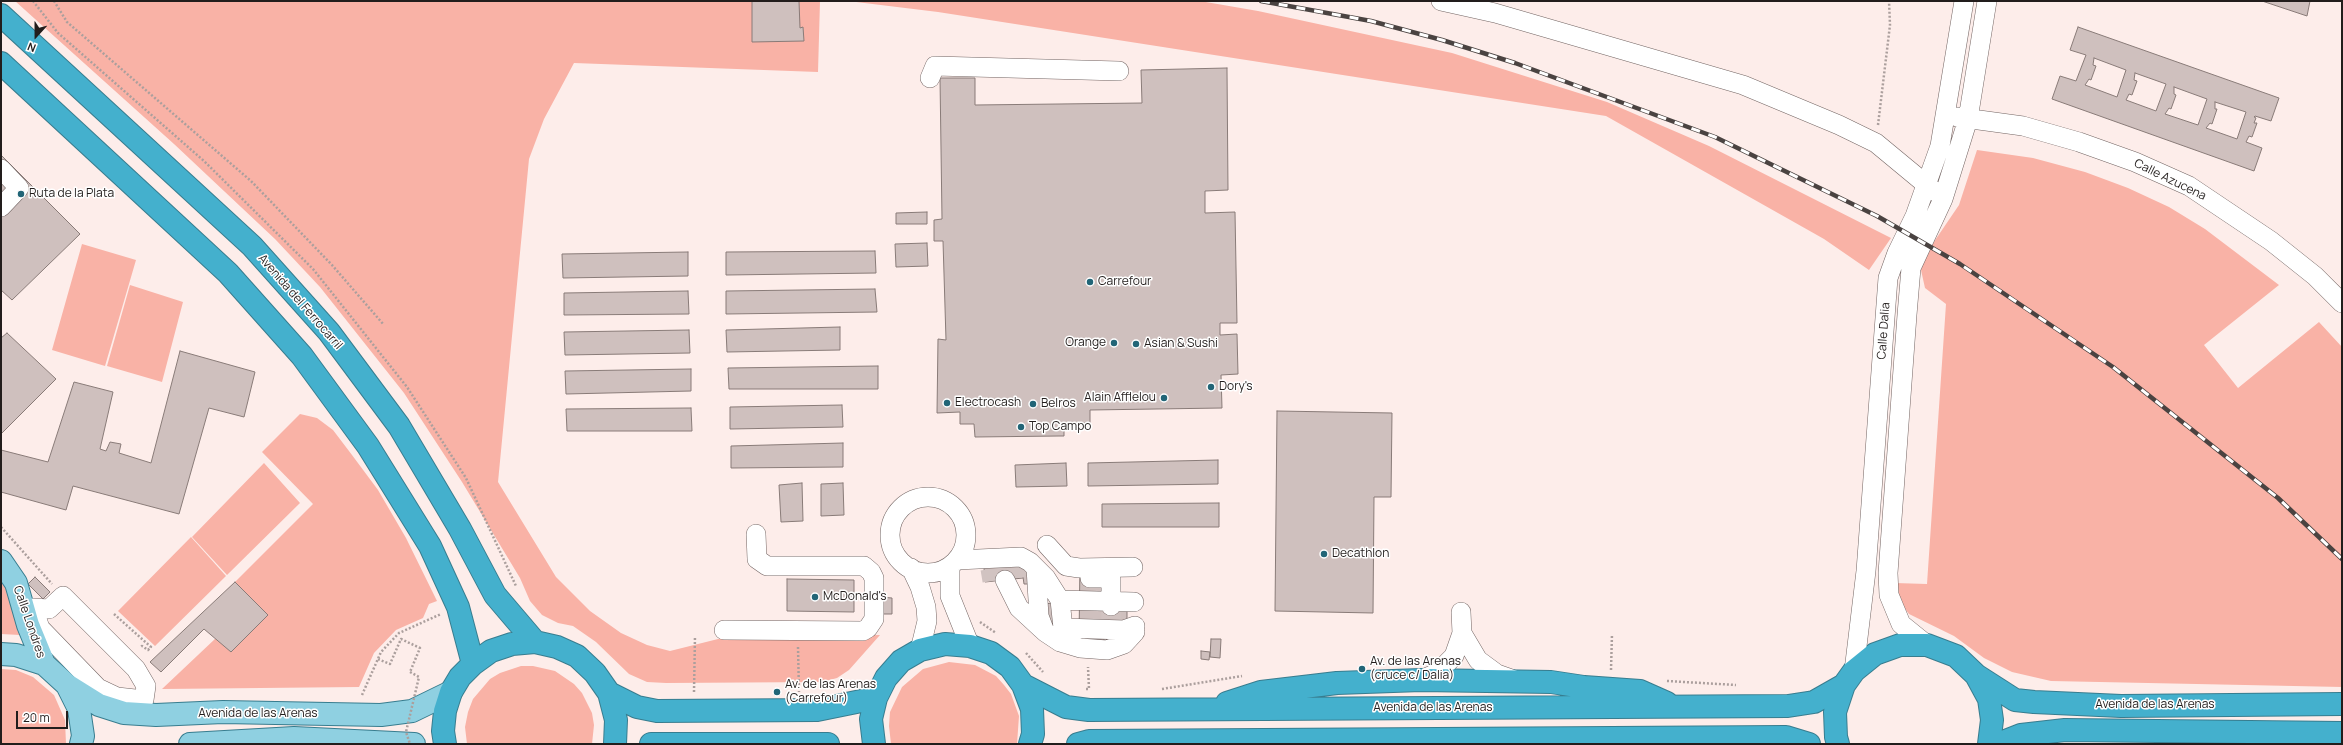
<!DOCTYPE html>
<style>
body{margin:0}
#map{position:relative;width:2343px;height:745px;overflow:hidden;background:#fdedea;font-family:Manrope,sans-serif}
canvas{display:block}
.frame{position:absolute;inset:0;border:2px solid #221d1c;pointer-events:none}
.north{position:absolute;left:16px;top:16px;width:40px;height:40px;-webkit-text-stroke:3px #fff;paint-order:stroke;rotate:201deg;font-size:11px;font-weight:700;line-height:16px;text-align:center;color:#221d1c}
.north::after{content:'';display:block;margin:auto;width:14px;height:18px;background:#221d1c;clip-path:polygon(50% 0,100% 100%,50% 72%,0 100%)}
.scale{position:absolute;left:16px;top:711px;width:52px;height:18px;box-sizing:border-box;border:2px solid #221d1c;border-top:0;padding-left:5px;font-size:12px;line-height:14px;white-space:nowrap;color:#221d1c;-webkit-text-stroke:3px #fff;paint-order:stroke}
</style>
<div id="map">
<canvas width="2343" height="745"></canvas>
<div class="frame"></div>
<div class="north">N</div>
<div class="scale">20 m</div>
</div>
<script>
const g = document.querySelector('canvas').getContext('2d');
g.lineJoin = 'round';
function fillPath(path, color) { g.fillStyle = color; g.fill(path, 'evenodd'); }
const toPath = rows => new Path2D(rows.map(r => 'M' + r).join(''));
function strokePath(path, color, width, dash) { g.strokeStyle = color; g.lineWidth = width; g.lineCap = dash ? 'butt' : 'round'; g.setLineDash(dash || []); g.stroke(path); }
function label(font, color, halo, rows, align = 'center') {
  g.font = font + ' Manrope,sans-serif'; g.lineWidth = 3; g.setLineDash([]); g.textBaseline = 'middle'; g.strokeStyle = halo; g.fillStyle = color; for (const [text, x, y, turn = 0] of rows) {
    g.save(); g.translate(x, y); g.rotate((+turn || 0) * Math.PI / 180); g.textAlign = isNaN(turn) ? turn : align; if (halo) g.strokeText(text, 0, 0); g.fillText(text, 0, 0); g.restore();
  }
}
fillPath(toPath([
 [15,1,820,1,818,72,574,63,544,119,529,159,498,482,556,577,590,611,621,633,647,645,670,651,718,639,880,635,849,670,837,678,822,682,666,683,647,682,629,674,596,642,573,626,558,623,542,615,530,601,520,578,462,482,404,393,320,287,275,239,174,144],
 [848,1,1200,1,1258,11,1452,53,1607,102,1709,146,1891,238,1869,270,1824,239,1606,116,938,12],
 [1977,150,2033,158,2085,172,2128,188,2169,207,2205,229,2279,285,2204,345,2238,388,2319,322,2342,347,2342,687,2051,681,2012,672,1984,658,1954,636,1909,614,1899,601,1895,583,1927,584,1946,304,1925,288,1921,270,1925,255,1959,205],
 [82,244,136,260,105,366,52,350],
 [130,285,183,302,162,382,107,366],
 [300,414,317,418,333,430,352,455,378,490,406,538,437,601,429,604,423,618,396,630,374,653,359,687,162,689,216,638,268,615,235,582,313,504,262,452],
 [264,463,300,503,227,575,192,537],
 [191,537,226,576,155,646,118,611],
 [1,565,12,606,20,635,1,634],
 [949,662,975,665,996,676,1004,685,1011,694,1019,716,1017,744,891,744,889,726,890,712,902,687,923,669],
 [521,666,533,666,555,671,574,684,582,693,592,713,594,725,592,744,467,744,465,727,468,712,473,699,490,679,500,673],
 [1,669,16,670,33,677,54,695,65,720,66,744,1,744]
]), '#f9b2a6');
const building = toPath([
 [752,1,799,1,800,28,803,27,804,41,752,42,752,1],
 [2262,1,2310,1,2307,16,2262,1],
 [2078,27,2279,98,2271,121,2255,116,2254,117,2256,118,2254,123,2257,123,2252,137,2249,136,2246,142,2262,148,2254,171,2052,99,2060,76,2076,81,2086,55,2070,50,2078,27],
 [2094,58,2126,70,2117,97,2085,85,2089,79,2091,80,2096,66,2093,65,2094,58],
 [2135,73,2166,84,2156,111,2126,100,2129,94,2132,95,2137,81,2134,80,2135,73],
 [2174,87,2207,99,2198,125,2165,114,2169,108,2171,109,2176,95,2174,94,2174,87],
 [2215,102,2246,112,2237,139,2206,128,2210,123,2212,124,2217,109,2215,109,2215,102],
 [1227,68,1228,190,1205,191,1205,213,1235,212,1237,323,1220,323,1220,335,1237,334,1238,374,1221,375,1222,408,1090,410,1090,423,1064,423,1064,436,1059,436,975,437,974,424,960,424,960,412,937,413,938,339,946,340,943,241,934,241,934,220,942,219,940,78,975,78,975,105,1142,103,1141,70,1227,68],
 [1,155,80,234,12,300,1,290,1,155],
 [927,212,927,224,896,224,896,213,927,212],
 [927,243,928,266,896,267,895,244,927,243],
 [875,251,876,273,726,275,726,252,875,251],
 [688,252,688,276,563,278,562,254,688,252],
 [875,289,877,312,726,314,726,291,875,289],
 [688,291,689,314,564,315,564,293,688,291],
 [840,327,840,350,727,352,726,330,840,327],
 [689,330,690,353,565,355,564,332,689,330],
 [7,333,56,379,1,434,1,338,7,333],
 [180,351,255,372,244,417,209,408,179,514,73,486,66,510,1,492,1,450,48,462,74,382,113,392,100,449,106,451,110,442,121,444,119,453,151,463,180,351],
 [878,366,878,389,729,389,728,368,878,366],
 [691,369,691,391,566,394,565,371,691,369],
 [842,405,843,427,730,429,730,407,842,405],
 [691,408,692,431,567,431,566,409,691,408],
 [1277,411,1392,413,1391,497,1374,497,1373,613,1275,611,1277,411],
 [843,443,843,467,731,468,731,446,843,443],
 [1218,460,1218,484,1088,486,1088,463,1218,460],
 [1066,463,1067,486,1016,487,1015,465,1066,463],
 [802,483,803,521,781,522,779,485,802,483],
 [843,483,844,515,821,516,821,484,843,483],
 [1219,503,1219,527,1102,527,1102,504,1219,503],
 [1080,559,1105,559,1104,641,1079,641,1080,559],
 [1022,564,1023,578,985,582,984,568,1022,564],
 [1022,570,1029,570,1031,584,1024,584,1022,570],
 [35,577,50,592,43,599,28,584,35,577],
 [787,579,854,580,854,612,787,611,787,579],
 [235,582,268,615,231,652,204,629,161,672,150,662,235,582],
 [880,597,892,598,892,614,880,614,880,597],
 [1052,603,1057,625,1050,626,1045,604,1052,603],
 [1104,606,1117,608,1117,622,1104,622,1104,606],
 [1117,608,1127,608,1127,621,1117,621,1117,608],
 [1211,639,1221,639,1220,658,1210,657,1211,639],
 [1201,651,1210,652,1209,660,1201,659,1201,651]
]);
fillPath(building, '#cfc0be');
strokePath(building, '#897b78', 1);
strokePath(toPath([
 [1016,566,1017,578],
 [990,569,992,581],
 [1111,622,1111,606]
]), '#d1c3c1', 19, [19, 10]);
const minor = toPath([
 [1441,1,1495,13,1743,85,1839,125,1876,143,1934,191],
 [930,78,935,66,1119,71],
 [1957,117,2023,126,2079,142,2135,162,2189,186,2271,241,2315,276,2342,303],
 [1,169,19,188,1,207],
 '890 535a38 38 0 1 1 76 0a38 38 0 1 1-76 0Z',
 [1047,545,1066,566,1079,568,1133,567],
 [957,560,1021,557,1030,562,1046,578,1060,600,1063,628,1124,630,1135,626],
 [950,566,950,596,970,646],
 [911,568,920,587,926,607,927,621,920,650],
 [1036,568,1039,616,1045,632,1060,642,1080,648,1107,650,1124,644,1135,632],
 [1090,578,1111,578,1111,606],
 [1005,580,1019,608,1045,632],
 [63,596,136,669,146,686,144,700,117,697,98,688,40,628,33,608,49,609,63,596],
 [1060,600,1134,602],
 [724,630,863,631,868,628,874,619,874,578,871,572,864,566,767,566,757,559,756,534],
 [1462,633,1478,660,1497,674,1514,680],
 [1927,645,1901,624,1889,595,1888,573,1907,315,1911,268,1943,199,1968,119,1987,1],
 [1854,671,1866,571,1888,278,1897,253,1915,216,1940,146,1964,1],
 [1421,680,1437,673,1454,656,1462,633,1461,612]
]);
const major = toPath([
 [1,561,16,583,28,625,44,664],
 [1,654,16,655,44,664,67,685,79,709,83,736,81,744],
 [67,685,99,705,124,713,156,715,223,712,381,715,412,711,451,692],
 [190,744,294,738,414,744]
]);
const highway = toPath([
 [1,15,252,246,329,332,399,426,460,529,495,595,535,642],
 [1,63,228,273,302,356,368,446,430,546,458,607,473,664],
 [1976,675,2015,700,2034,702,2121,706,2342,704],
 [1023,685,1066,707,1089,710,1788,706,1814,702,1844,685],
 [609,693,637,707,657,711,817,710,876,698],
 [1227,703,1261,692,1337,683,1421,680,1551,682,1584,687,1640,691,1667,703],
 [445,744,443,731,445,711,451,692,460,677,473,664,491,651,512,644,535,642,557,647,577,656,595,673,609,693,616,720,615,744],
 [651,744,828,744],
 [874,744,871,719,876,698,886,678,901,661,920,650,945,644,970,646,991,653,1010,667,1023,685,1032,709,1033,734,1030,744],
 [1078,744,1089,741,1786,737,1809,744],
 [1838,744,1836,737,1835,712,1844,685,1854,671,1875,654,1900,645,1927,645,1956,656,1976,675,1989,699,1992,720,1989,744],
 [1998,744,2021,735,2065,730,2342,733]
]);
strokePath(minor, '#736563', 20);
strokePath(major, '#387d8f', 24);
strokePath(highway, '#387d8f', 24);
strokePath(toPath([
 [33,1,58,33,204,161,313,269,407,387,466,478,516,586],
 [54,1,67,22,251,181,332,265,384,325],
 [1878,125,1890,25,1889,1],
 [1,527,52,584],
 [114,614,151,647,148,650,142,646,140,648],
 [980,622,996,633],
 [798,647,799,692],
 [1026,653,1043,672],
 [378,659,390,664,401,639,420,648,410,672],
 [1611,670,1612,634],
 [1667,681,1736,685],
 [1086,689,1089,689,1088,667],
 [1162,689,1242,676],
 [694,692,695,636],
 [362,695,381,652,399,633,441,614]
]), '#ab9f9d', 2.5, [2, 2]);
strokePath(minor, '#fff', 19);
strokePath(major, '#8fd0e1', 22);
strokePath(highway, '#44b0cd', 22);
const rail = toPath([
 [1261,1,1371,21,1442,40,1515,63,1715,137,1877,216,1960,264,2113,367,2278,498,2342,559]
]);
strokePath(rail, '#4a4341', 4.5);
strokePath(rail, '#fff', 3, [9]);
strokePath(toPath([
 [410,672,419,677,406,732,410,744]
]), '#ab9f9d', 2.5, [2, 2]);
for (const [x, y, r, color] of [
 [21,194,4,"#216577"],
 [1090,282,4,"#216577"],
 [1114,343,4,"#216577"],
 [1136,344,4,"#216577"],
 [1211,387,4,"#216577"],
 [1164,398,4,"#216577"],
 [947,403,4,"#216577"],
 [1033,404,4,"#216577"],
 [1021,427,4,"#216577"],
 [1324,554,4,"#216577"],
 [815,597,4,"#216577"],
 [1362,669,4,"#216577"],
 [777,692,4,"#216577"]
]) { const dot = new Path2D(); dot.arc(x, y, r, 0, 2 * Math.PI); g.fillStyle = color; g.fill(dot); strokePath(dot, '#fff', 1.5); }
label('12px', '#221d1c', '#fff', [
 ["Calle Azucena",2170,180,26],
 ["Avenida del Ferrocarril",300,302,49],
 ["Calle Dalia",1884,331,-86],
 ["Calle Londres",29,622,71],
 ["Avenida de las Arenas",2155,705],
 ["Avenida de las Arenas",1433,708],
 ["Avenida de las Arenas",258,714]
]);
label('12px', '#221d1c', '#fff', [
 ["Ruta de la Plata",29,194],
 ["Carrefour",1098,282],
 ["Orange",1106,343,"right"],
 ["Asian & Sushi",1144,344],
 ["Dory's",1219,387],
 ["Alain Afflelou",1156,398,"right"],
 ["Electrocash",955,403],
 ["Belros",1041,404],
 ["Top Campo",1029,427],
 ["Decathlon",1332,554],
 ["McDonald's",823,597],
 ["Av. de las Arenas",1370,662],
 ["(cruce c/ Dalia)",1370,676],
 ["Av. de las Arenas",785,685],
 ["(Carrefour)",785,699]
], 'left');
</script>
